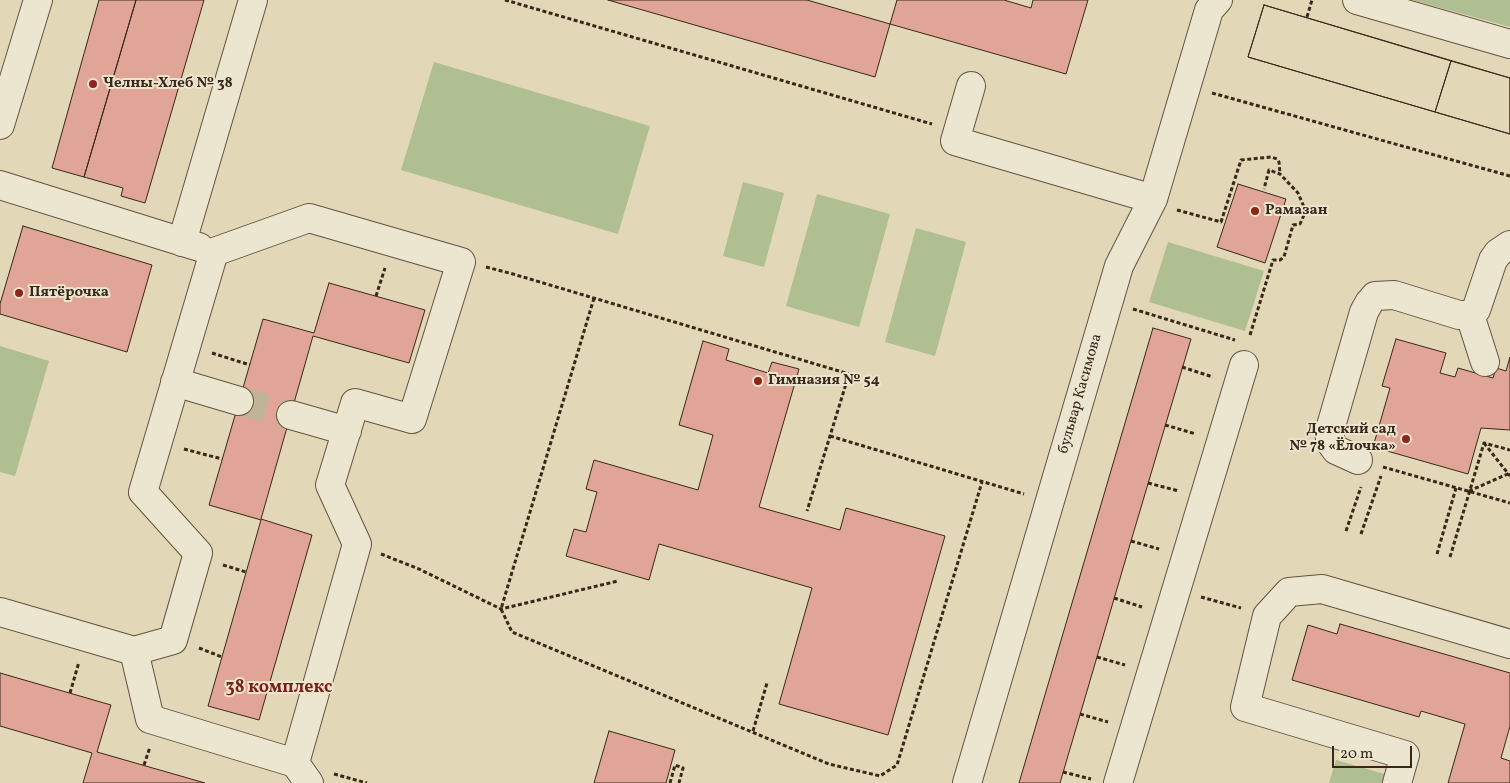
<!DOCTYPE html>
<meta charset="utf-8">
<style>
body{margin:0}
#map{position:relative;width:1510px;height:783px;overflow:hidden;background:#e2d7b7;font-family:Vollkorn,serif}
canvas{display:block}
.scale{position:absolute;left:1332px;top:746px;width:80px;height:22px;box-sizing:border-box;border:2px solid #392818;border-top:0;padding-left:6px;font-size:15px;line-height:18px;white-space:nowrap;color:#392818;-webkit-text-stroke:4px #ece5d0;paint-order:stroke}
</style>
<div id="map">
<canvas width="1510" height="783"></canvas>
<div class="scale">20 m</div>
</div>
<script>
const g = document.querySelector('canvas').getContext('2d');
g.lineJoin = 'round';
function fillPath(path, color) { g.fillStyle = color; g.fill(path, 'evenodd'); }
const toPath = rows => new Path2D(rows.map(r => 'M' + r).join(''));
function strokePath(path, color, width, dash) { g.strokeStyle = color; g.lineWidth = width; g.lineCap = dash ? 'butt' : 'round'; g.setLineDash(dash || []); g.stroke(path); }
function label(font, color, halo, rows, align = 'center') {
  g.font = font + ' Vollkorn,serif'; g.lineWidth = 4; g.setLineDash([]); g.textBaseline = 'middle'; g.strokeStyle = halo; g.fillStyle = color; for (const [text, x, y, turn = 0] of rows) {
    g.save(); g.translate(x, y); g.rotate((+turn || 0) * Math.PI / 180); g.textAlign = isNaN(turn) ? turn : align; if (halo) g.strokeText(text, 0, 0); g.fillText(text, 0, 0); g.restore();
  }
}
fillPath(toPath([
 [1412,0,1510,0,1510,27],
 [434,62,650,126,618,234,401,170],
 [743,182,784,193,764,267,723,256],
 [817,194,890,214,859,327,786,306],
 [916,228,966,242,935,356,885,342],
 [1168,242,1264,271,1245,331,1149,302],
 [0,346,49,361,15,476,0,472],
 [1336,760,1388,775,1385,783,1329,783]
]), '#afbf92');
const building = toPath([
 [99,0,136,0,84,177,52,168,99,0],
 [136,0,204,0,145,203,121,196,123,188,84,177,136,0],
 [608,0,807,0,890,24,875,77,608,0],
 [897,0,1004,0,1031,8,1033,0,1088,0,1066,74,890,24,897,0],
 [1264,5,1510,78,1510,134,1248,57,1264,5],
 [1264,5,1451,61,1435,112,1248,57,1264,5],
 [1451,61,1510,78,1510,134,1435,112,1451,61],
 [1238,184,1286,199,1265,263,1217,247,1238,184],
 [23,226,152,265,127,352,0,314,0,304,23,226],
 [329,283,425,310,409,363,313,336,261,519,312,535,259,720,208,706,261,520,209,505,263,319,314,333,329,283],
 [1153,328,1191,339,1131,541,1060,783,1019,783,1153,328],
 [1396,339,1446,353,1440,373,1455,377,1458,368,1493,378,1496,368,1506,371,1510,357,1510,430,1481,428,1468,474,1373,447,1390,388,1382,386,1396,339],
 [703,341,729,349,726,360,768,373,772,362,799,369,759,507,840,530,846,508,945,536,888,735,779,704,812,588,659,544,649,580,566,556,574,529,586,532,597,492,586,489,594,460,698,490,713,435,679,425,703,341],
 [1340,624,1510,673,1510,726,1501,758,1510,761,1510,783,1448,783,1465,724,1421,711,1419,717,1292,680,1308,625,1337,634,1340,624],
 [0,673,111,705,97,752,205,783,83,783,92,753,0,726,0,673],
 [609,731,675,750,666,783,594,783,609,731]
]);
fillPath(building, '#e0a597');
strokePath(building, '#392818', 1);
strokePath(toPath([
 [239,401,291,415]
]), '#c0b497', 28, [28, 14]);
const minor = toPath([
 [1357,0,1510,44],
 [971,86,955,141,1153,199],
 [0,125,38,0],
 [0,185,199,247],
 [182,242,253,0],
 [1470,315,1485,362],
 [175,382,239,401],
 [291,415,347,431],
 [1358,460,1336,450,1331,443,1329,433,1364,312,1369,303,1375,296,1394,295,1459,315,1470,315,1476,310,1493,260,1498,253,1510,245],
 [0,612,134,651,150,719,295,763,309,783],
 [134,651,173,640,198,553,143,492,214,252,309,218,461,262,412,419,355,403,330,485,357,544,295,763],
 [967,783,1119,266,1153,199,1209,10,1218,0],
 [1118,783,1244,365],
 [1397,783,1405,755,1245,707,1267,616,1289,592,1322,589,1510,644]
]);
strokePath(minor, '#635440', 30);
strokePath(toPath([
 [505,0,932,124],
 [1307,17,1312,0],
 [1212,93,1510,176],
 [1177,210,1221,222,1241,160,1271,157,1277,159,1279,162,1280,174],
 [486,267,513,274,849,374,807,511],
 [376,296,385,268],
 [594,298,501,609,512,632,829,764,880,776,897,765,982,482],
 [1133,309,1235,340],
 [1250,335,1273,260,1280,260,1284,257,1293,225,1300,224,1304,215,1304,207,1298,193,1280,174,1269,170,1264,189],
 [212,353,250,365],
 [1182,367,1213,377],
 [1165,425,1196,434],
 [830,436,1024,494],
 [1484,443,1510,476],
 [184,449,222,459],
 [1383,467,1510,503],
 [1148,483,1179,491],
 [1469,491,1510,473],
 [1346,531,1361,487],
 [1361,534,1381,476],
 [1131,541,1159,549],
 [381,554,419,569,501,609,618,581],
 [1437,554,1456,488],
 [1450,557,1484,443,1510,450],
 [223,565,246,572],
 [1201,597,1241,608],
 [1114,598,1142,607],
 [199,648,222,657],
 [1097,657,1125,665],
 [70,693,79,662],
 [1080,714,1108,722],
 [753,731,767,683],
 [144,765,150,747],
 [1063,772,1091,779],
 [334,774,367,783],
 [670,783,675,765,683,768,679,783]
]), '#392818', 3, [4, 2.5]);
strokePath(minor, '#ece5d0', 28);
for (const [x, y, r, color] of [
 [93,84,5,"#8f2418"],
 [1255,211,5,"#8f2418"],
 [19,293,5,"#8f2418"],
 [758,381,5,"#8f2418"],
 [1406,439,5,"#8f2418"]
]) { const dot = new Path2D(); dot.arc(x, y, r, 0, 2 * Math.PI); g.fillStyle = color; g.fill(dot); strokePath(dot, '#ece5d0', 2); }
label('bold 15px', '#392818', '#ece5d0', [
 ["Челны-Хлеб № 38",103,84],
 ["Рамазан",1265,211],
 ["Пятёрочка",29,293],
 ["Гимназия № 54",768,381],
 ["Детский сад",1396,430,"right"],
 ["№ 78 «Ёлочка»",1396,447,"right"]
], 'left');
label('15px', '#392818', '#ece5d0', [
 ["бульвар Касимова",1081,394,-74]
]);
label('bold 18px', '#7a1f14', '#ece5d0', [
 ["38 комплекс",279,689]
]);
</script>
